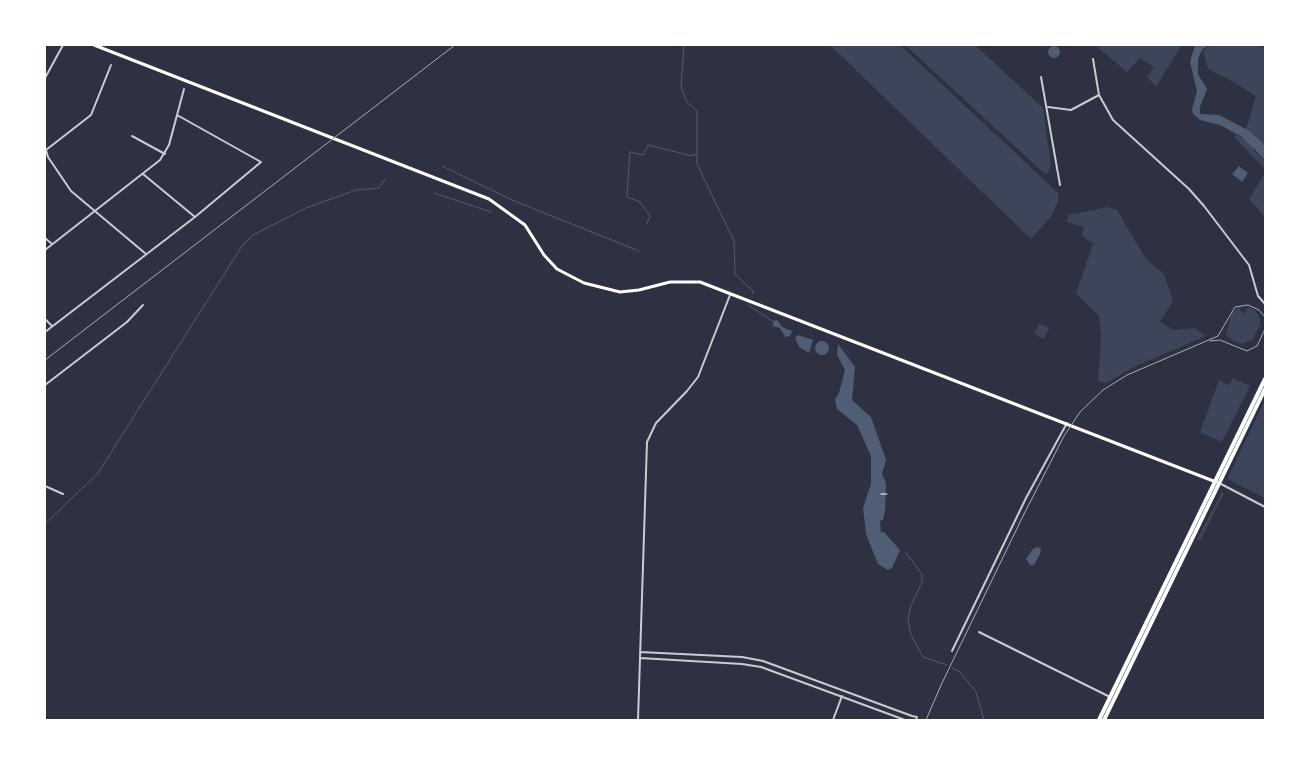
<!DOCTYPE html>
<style>
body{margin:0}
#map{position:relative;width:1310px;height:765px;overflow:hidden;background:#2d3142;font-family:"Nunito Sans",sans-serif}
canvas{display:block}
.frame{position:absolute;inset:0;border:46px solid #fff;pointer-events:none}
</style>
<div id="map">
<canvas width="1310" height="765"></canvas>
<div class="frame"></div>
</div>
<script>
const g = document.querySelector('canvas').getContext('2d');
g.lineJoin = 'round';
function fillPath(path, color) { g.fillStyle = color; g.fill(path, 'evenodd'); }
const toPath = rows => new Path2D(rows.map(r => 'M' + r).join(''));
function strokePath(path, color, width, dash) { g.strokeStyle = color; g.lineWidth = width; g.lineCap = dash ? 'butt' : 'round'; g.setLineDash(dash || []); g.stroke(path); }
fillPath(toPath([
 [830,45,900,45,1058,193,1058,202,1051,217,1031,239],
 [905,45,975,45,1043,108,1051,165,1048,173,1045,174],
 [1098,45,1182,45,1156,87,1147,77,1154,67,1140,58,1127,72,1097,47],
 [1210,45,1259,45,1265,49,1265,145,1246,129,1256,96,1234,82,1208,69,1203,51],
 [1235,134,1251,143,1254,151,1265,160,1265,169,1236,139],
 [1265,173,1265,217,1249,199],
 [1108,207,1117,210,1146,259,1164,274,1173,301,1160,322,1173,330,1195,328,1206,336,1136,366,1106,383,1098,381,1101,336,1099,316,1076,293,1093,244,1081,235,1084,227,1067,222,1068,215],
 [1241,306,1240,310,1244,314,1248,307,1255,310,1260,319,1260,325,1252,340,1242,344,1233,341,1226,334,1232,313],
 [1039,324,1049,328,1044,339,1034,334],
 [1233,378,1250,386,1222,442,1200,432,1219,380,1229,385],
 [1265,400,1265,498,1227,479],
 [1222,492,1224,493,1200,541,1197,539]
]), '#3c4559');
fillPath(toPath([
 [1195,45,1209,45,1202,50,1198,59,1198,74,1207,89,1200,107,1200,114,1219,115,1248,130,1265,145,1265,160,1242,137,1220,125,1200,120,1193,114,1192,109,1197,91,1190,62],
 '1048 52a6 6 0 1 1 12 0a6 6 0 1 1-12 0Z',
 [1239,166,1248,173,1242,182,1232,174],
 [777,320,782,327,792,331,790,336,785,337,780,328,773,326,773,321],
 [798,335,813,340,809,353,799,347,795,338],
 '815 348a7 7 0 1 1 14 0a7 7 0 1 1-14 0Z',
 [838,344,855,367,852,400,871,417,886,460,882,474,886,483,885,511,883,520,880,521,881,532,884,532,900,550,892,568,888,570,878,564,866,534,863,508,871,484,871,456,857,425,837,409,835,399,839,393,845,370,837,355],
 [1038,547,1041,549,1040,554,1034,565,1030,565,1026,559,1033,549]
]), '#4f5d75');
strokePath(toPath([
 [684,45,681,87,687,102,697,111,697,164,734,241,735,274,753,291,753,294],
 [442,166,512,200,639,251],
 [434,193,491,212],
 [647,224,650,216,640,202,627,197,630,152,643,155,648,145,692,156,696,154],
 [748,305,774,322],
 [45,524,98,473,242,246,253,235,306,208,356,190,379,188,385,179],
 [906,553,922,574,922,582,910,608,908,620,911,635,923,657,947,665],
 [952,668,960,672,976,692,984,720]
]), '#4f5d75', 1);
strokePath(toPath([
 [881,494,887,494]
]), '#fff', 1);
strokePath(toPath([
 [1093,59,1099,95,1113,120,1189,189,1204,206,1249,265,1258,296,1265,304],
 [111,65,91,115,46,150,48,157,71,191,146,254],
 [1041,77,1060,185],
 [45,78,63,45],
 [1048,107,1071,110,1099,95],
 [132,136,165,154],
 [143,174,195,217],
 [45,238,52,244],
 [45,250,160,160,169,145,184,89],
 [45,319,52,326],
 [45,332,195,217,261,162,177,115],
 [45,385,127,322,143,305],
 [1221,484,1265,507],
 [45,486,63,494],
 [979,632,1110,697],
 [952,651,1026,498,1067,423],
 [640,652,742,657,763,661,912,716,917,717,916,720],
 [640,658,742,664,761,667,905,720],
 [638,720,647,442,656,423,687,391,698,377,730,295],
 [833,720,842,696]
]), '#caccd0', 2);
strokePath(toPath([
 [94,45,489,199,525,225,544,255,557,269,584,283,620,292,639,290,670,282,700,282,1216,482]
]), '#fff', 3);
strokePath(toPath([
 [1099,720,1265,379],
 [1104,720,1265,389]
]), '#fff', 4);
strokePath(toPath([
 [1210,341,1220,340,1247,351,1257,346,1265,329],
 [926,720,942,683,1024,514,1064,436,1080,412,1103,390,1127,375,1218,336,1235,307,1248,305,1259,310,1265,317]
]), '#abadb3', 1);
strokePath(toPath([
 [45,360,455,45]
]), '#abadb3', 1);
</script>
